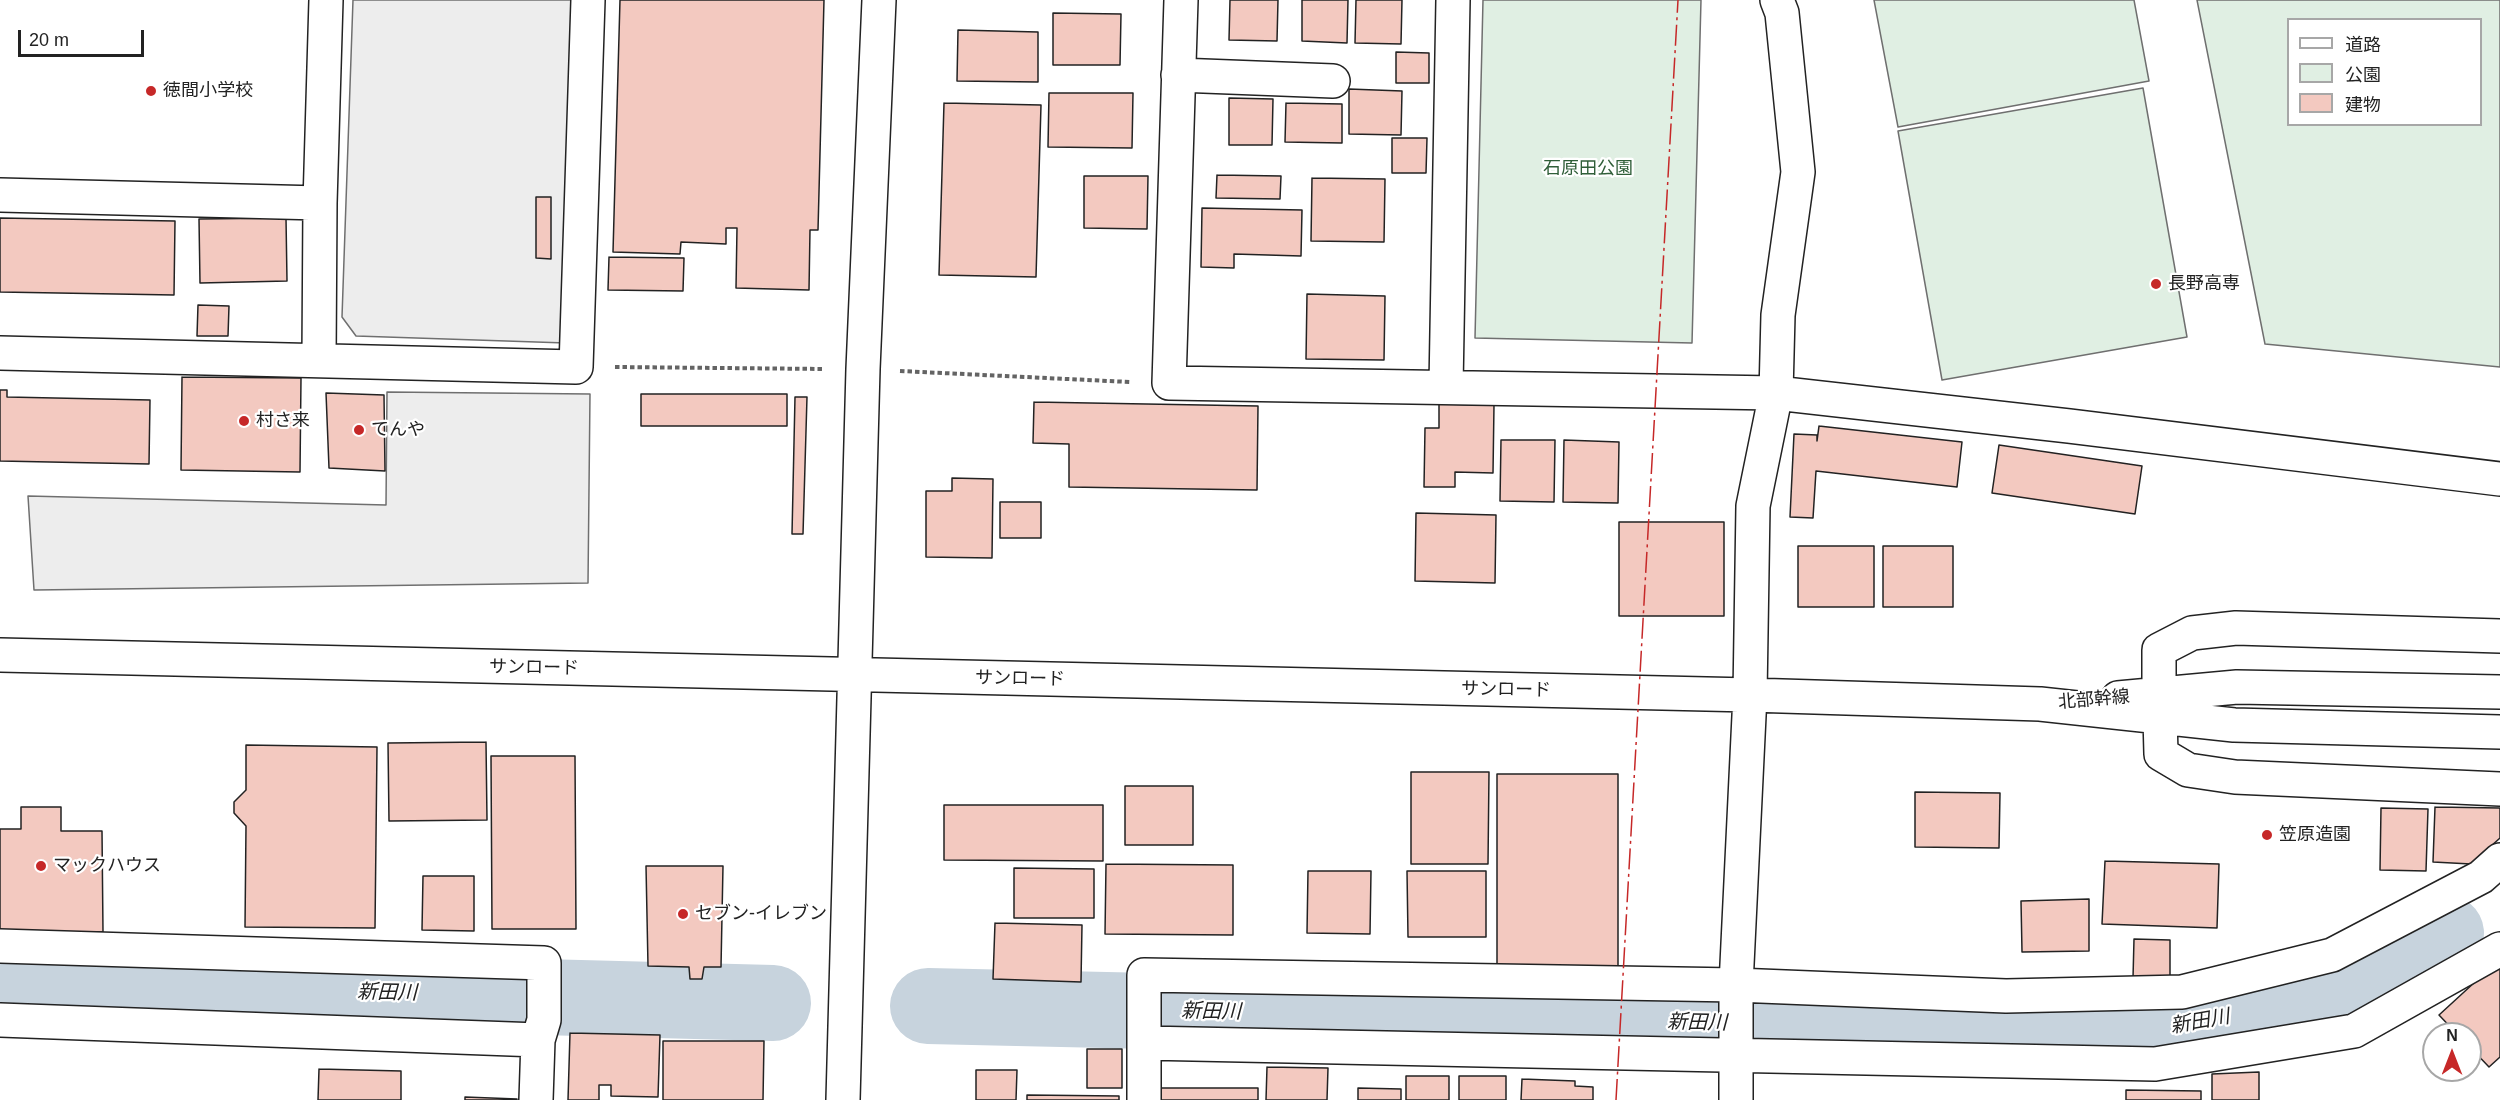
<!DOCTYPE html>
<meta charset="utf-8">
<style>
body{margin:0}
#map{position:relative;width:2500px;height:1100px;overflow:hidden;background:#fff;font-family:Arial,"Noto Sans JP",sans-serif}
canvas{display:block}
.legend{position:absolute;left:2287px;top:18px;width:195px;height:108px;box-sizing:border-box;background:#fff;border:2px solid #a7a7a7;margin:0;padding:8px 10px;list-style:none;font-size:18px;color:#222}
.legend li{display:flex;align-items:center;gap:12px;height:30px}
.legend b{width:30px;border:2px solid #a7a7a7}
.north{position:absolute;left:2422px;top:1022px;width:60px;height:60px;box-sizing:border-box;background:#fff;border:2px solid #a7a7a7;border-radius:50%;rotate:0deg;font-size:16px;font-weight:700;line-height:24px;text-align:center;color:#222}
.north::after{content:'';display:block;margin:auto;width:21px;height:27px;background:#c62828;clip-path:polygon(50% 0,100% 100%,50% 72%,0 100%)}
.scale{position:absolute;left:18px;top:30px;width:126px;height:27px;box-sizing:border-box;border:3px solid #222;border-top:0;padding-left:8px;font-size:18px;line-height:21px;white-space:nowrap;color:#222;-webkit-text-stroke:4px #fff;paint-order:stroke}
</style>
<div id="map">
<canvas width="2500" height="1100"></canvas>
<ul class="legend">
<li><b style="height:8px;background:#fff"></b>道路</li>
<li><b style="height:16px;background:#e0efe3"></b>公園</li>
<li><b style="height:16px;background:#f3c9c0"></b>建物</li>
</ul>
<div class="north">N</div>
<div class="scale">20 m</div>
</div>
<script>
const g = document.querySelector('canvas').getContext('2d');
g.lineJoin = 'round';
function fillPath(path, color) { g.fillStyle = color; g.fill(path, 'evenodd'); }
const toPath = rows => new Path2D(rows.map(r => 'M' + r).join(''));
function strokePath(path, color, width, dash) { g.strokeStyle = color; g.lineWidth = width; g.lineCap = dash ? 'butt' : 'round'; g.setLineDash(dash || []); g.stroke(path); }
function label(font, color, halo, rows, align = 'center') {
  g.font = font + ' Arial,"Noto Sans JP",sans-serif'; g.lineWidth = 4.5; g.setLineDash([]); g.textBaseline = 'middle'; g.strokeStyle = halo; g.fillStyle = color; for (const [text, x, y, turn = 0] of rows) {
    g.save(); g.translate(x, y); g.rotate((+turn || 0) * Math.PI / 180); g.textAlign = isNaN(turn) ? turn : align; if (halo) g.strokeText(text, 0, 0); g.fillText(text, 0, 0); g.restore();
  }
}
const green = toPath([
 [1483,0,1701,0,1692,343,1475,338,1483,0],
 [1874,0,2134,0,2149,81,1898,127,1874,0],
 [2197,0,2500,0,2500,367,2265,344,2197,0],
 [2288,20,2480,20,2480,124,2288,124,2288,20],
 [2143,88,2187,337,1942,380,1898,131,2143,88]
]);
fillPath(green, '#e0efe3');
strokePath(green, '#6f6f6f', 1.5);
const parking = toPath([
 [353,0,576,0,566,343,356,336,342,317,353,0],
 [387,392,590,394,588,583,34,590,28,496,386,505,387,392]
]);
fillPath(parking, '#ededed');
strokePath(parking, '#6f6f6f', 1.5);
strokePath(toPath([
 [0,983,773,1003],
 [928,1006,2042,1031,2179,1029,2330,994,2446,933]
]), '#c7d3dd', 76);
const building = toPath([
 [620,0,824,0,818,230,810,230,809,290,736,288,737,228,726,228,726,244,681,242,680,254,613,252,620,0],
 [1230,0,1278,0,1277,41,1229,40,1230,0],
 [1302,0,1348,0,1347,43,1302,41,1302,0],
 [1356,0,1402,0,1401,44,1355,43,1356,0],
 [1053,13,1121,14,1120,65,1053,65,1053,13],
 [958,30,1038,32,1038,82,957,81,958,30],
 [1396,52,1429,53,1429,83,1396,83,1396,52],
 [1349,89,1402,91,1401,135,1349,134,1349,89],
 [1049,93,1133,93,1132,148,1048,147,1049,93],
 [1229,98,1273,99,1272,145,1229,145,1229,98],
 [944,103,1041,105,1036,277,939,275,944,103],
 [1286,103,1342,104,1342,143,1285,142,1286,103],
 [1392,138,1427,138,1426,173,1392,173,1392,138],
 [1217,175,1281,176,1280,199,1216,198,1217,175],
 [1084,176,1148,176,1147,229,1084,228,1084,176],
 [1312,178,1385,179,1384,242,1311,241,1312,178],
 [536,197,551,197,551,259,536,258,536,197],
 [1202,208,1302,210,1301,256,1234,254,1234,268,1201,267,1202,208],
 [0,218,175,221,174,295,0,292,0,218],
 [286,218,287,281,200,283,199,219,286,218],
 [609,257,684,258,683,291,608,290,609,257],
 [1307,294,1385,296,1384,360,1306,359,1307,294],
 [198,305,229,306,228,336,197,336,198,305],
 [182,377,301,378,300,472,181,470,182,377],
 [0,390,7,390,7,397,150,400,149,464,0,461,0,390],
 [326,393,384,395,385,471,329,468,326,393],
 [641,394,787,394,787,426,641,426,641,394],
 [795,397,807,397,803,534,792,534,795,397],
 [1034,402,1258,406,1257,490,1069,487,1069,444,1033,443,1034,402],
 [1439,404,1494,405,1493,473,1455,472,1455,487,1424,487,1425,428,1439,428,1439,404],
 [1819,426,1962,442,1957,487,1816,471,1813,518,1790,517,1794,434,1817,435,1817,441,1819,426],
 [1501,440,1555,440,1554,502,1500,501,1501,440],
 [1564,440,1619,442,1618,503,1563,502,1564,440],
 [1999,445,2142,466,2135,514,1992,493,1999,445],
 [952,478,993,479,992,558,926,557,926,491,952,491,952,478],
 [1000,502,1041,502,1041,538,1000,538,1000,502],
 [1416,513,1496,515,1495,583,1415,581,1416,513],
 [1619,522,1724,522,1724,616,1619,616,1619,522],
 [1798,546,1874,546,1874,607,1798,607,1798,546],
 [1883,546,1953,546,1953,607,1883,607,1883,546],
 [486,742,487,820,389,821,388,743,486,742],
 [246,745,377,747,375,928,245,927,246,826,234,813,234,802,246,790,246,745],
 [491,756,575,756,576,929,492,929,491,756],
 [1411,772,1489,772,1488,864,1411,864,1411,772],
 [1497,774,1618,774,1618,973,1497,973,1497,774],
 [1125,786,1193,786,1193,845,1125,845,1125,786],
 [1915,792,2000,793,1999,848,1915,847,1915,792],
 [944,805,1103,805,1103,861,944,860,944,805],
 [21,807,61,807,61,831,102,831,103,932,0,932,0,829,21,829,21,807],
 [2435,807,2500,808,2500,838,2471,864,2433,862,2435,807],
 [2381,808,2428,809,2426,871,2380,870,2381,808],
 [2105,861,2219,864,2217,928,2102,924,2105,861],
 [1106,864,1233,865,1233,935,1105,934,1106,864],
 [646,866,723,866,721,967,704,967,702,979,690,979,689,967,648,966,646,866],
 [1014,868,1094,869,1094,918,1014,918,1014,868],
 [1308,871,1371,871,1370,934,1307,933,1308,871],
 [1407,871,1486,871,1486,937,1408,937,1407,871],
 [423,876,474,876,474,931,422,930,423,876],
 [2089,899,2089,951,2022,952,2021,901,2089,899],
 [995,923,1082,925,1081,982,993,979,995,923],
 [2134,939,2170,940,2170,979,2133,978,2134,939],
 [2500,959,2500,1057,2489,1067,2470,1047,2470,1034,2457,1034,2439,1015,2500,959],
 [570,1033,660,1035,658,1097,611,1096,611,1085,599,1085,599,1100,568,1100,570,1033],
 [663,1041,764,1041,763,1100,663,1100,663,1041],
 [1087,1049,1122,1049,1122,1088,1087,1088,1087,1049],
 [1267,1067,1328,1068,1327,1100,1266,1100,1267,1067],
 [319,1069,401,1071,401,1100,318,1100,319,1069],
 [976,1070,1017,1070,1016,1100,976,1100,976,1070],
 [2259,1072,2259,1100,2212,1100,2212,1074,2259,1072],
 [1406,1076,1449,1076,1449,1100,1406,1100,1406,1076],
 [1459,1076,1506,1076,1506,1100,1459,1100,1459,1076],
 [1522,1079,1575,1081,1575,1086,1593,1087,1593,1100,1521,1100,1522,1079],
 [1161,1088,1258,1088,1258,1100,1161,1100,1161,1088],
 [1358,1088,1401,1089,1401,1100,1358,1100,1358,1088],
 [2126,1090,2201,1091,2201,1100,2126,1100,2126,1090],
 [1027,1095,1119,1096,1119,1100,1027,1100,1027,1095],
 [465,1097,517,1099,517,1100,465,1100,465,1097]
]);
fillPath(building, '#f3c9c0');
strokePath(building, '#222', 1.5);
const minor = toPath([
 [1181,0,1169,383,1776,393,2069,426,2500,479],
 [1178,75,1333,81],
 [0,195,320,203],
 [0,353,576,367,588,0],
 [319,359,320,203,326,0],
 [1446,386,1453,0],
 [0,655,1750,695,2040,704,2234,725,2500,732],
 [2159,694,2159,650,2192,633,2236,628,2500,636],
 [2118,698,2237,687,2500,692],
 [2160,717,2161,754,2188,770,2235,777,2500,789],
 [0,946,544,963,544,1020,538,1040],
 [0,1020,538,1040,536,1100],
 [1145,1043,2155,1064,2354,1031,2500,949],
 [843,1100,863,369,879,0],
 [1144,1100,1144,975,1736,985,2006,996,2182,992,2332,955,2481,877,2500,860],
 [1736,1100,1736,985,1750,695,1753,506,1776,393,1778,315,1798,172,1782,13,1777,0]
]);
strokePath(minor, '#222', 36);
strokePath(toPath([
 [615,367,824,369],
 [900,371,1130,382]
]), '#646464', 4, [4.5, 3]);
strokePath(minor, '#fff', 33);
strokePath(toPath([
 [1616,1100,1678,0]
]), '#c62828', 1.5, [21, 4.5, 3, 4.5]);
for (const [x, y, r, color] of [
 [151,91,6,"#c62828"],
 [2156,284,6,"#c62828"],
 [244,421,6,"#c62828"],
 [359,430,6,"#c62828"],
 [2267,835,6,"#c62828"],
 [41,866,6,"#c62828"],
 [683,914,6,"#c62828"]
]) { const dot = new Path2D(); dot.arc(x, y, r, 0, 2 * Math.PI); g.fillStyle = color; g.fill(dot); strokePath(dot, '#fff', 2); }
label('18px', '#222', '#fff', [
 ["徳間小学校",163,91],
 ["長野高専",2168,284],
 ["村さ来",256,421],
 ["てんや",371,430],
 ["笠原造園",2279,835],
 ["マックハウス",53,866],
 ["セブン-イレブン",695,914]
], 'left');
label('18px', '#2f5e38', '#fff', [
 ["石原田公園",1588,169]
]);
label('18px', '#222', '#fff', [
 ["サンロード",534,668,1],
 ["サンロード",1020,679,1],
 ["サンロード",1506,690,1],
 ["北部幹線",2094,700,-5]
]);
label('italic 20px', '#222', '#fff', [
 ["新田川",387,993,1],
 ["新田川",1211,1012,1],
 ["新田川",2200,1022,-10],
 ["新田川",1697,1023,1]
]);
</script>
